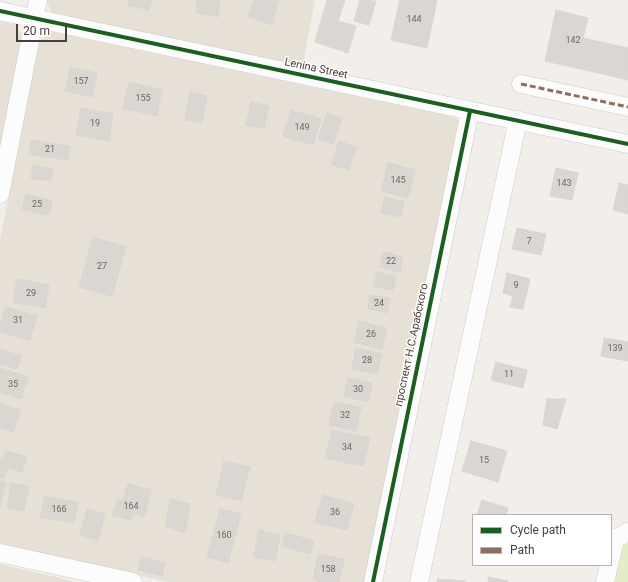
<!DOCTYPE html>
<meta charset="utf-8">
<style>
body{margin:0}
#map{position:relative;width:628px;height:582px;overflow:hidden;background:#f2eeea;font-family:Roboto,sans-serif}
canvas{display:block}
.legend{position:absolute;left:472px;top:514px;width:140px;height:52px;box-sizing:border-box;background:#fff;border:1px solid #b6b2ae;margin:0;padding:5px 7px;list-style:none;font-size:12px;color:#493f35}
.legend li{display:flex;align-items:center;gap:8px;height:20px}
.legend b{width:20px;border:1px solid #b6b2ae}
.scale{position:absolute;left:16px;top:24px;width:51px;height:18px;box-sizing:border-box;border:2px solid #493f35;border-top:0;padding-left:5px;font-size:12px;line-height:14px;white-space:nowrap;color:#493f35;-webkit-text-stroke:3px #fff;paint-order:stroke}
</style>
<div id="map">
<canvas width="628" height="582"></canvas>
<ul class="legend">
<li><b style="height:5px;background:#1b5e20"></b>Cycle path</li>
<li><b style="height:5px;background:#8d6e63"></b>Path</li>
</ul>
<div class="scale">20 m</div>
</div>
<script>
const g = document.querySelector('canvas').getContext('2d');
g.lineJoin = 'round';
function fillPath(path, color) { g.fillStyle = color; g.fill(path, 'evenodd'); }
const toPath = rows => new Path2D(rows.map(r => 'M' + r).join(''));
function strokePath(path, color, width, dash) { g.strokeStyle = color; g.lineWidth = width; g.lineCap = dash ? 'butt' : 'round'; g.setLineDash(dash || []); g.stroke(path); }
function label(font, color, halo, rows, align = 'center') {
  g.font = font + ' Roboto,sans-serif'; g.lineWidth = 3; g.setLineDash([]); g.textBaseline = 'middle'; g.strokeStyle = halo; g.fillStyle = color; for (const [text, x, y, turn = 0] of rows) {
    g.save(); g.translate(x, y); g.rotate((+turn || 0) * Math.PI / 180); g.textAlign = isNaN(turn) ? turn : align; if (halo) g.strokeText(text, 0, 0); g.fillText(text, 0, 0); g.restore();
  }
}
fillPath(toPath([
 [46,0,315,0,302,68,52,13],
 [0,21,17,25,22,38,0,152],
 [52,32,454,117,460,122,366,582,168,582,0,545,0,240,39,41],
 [0,564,77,582,0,582]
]), '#e6e0d7');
fillPath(toPath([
 [624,541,628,542,628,582,615,582]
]), '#e3edc8');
const building = toPath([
 [129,0,152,0,149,10,128,5,129,0],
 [197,0,220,0,218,17,197,13,197,0],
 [254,0,279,0,272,25,248,17,254,0],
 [327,0,345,0,338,21,356,26,348,53,315,42,327,0],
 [360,0,376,1,369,25,354,21,360,0],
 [400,0,437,0,427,48,391,40,400,0],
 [556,10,588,18,583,38,610,44,603,74,545,61,556,10],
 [610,44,628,48,628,80,603,74,610,44],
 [71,67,97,73,92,97,65,91,71,67],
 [129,82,162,90,157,116,123,108,129,82],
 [190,92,207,96,202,123,185,120,190,92],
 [251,102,269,106,264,128,246,125,251,102],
 [81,108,113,114,109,141,76,135,81,108],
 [291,110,321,119,313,145,283,136,291,110],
 [327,113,342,118,333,144,318,139,327,113],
 [31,140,70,146,68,160,29,154,31,140],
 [339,141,356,147,349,170,332,165,339,141],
 [388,163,415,170,408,198,381,191,388,163],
 [33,165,53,169,51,181,31,178,33,165],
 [556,168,578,173,572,200,550,196,556,168],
 [619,183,628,185,628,214,613,210,619,183],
 [26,194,52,201,48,215,22,209,26,194],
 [385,197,404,202,401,217,381,213,385,197],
 [517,228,546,234,541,255,512,249,517,228],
 [93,237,126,247,112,296,79,287,93,237],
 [383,252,403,257,400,272,380,267,383,252],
 [377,272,396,277,393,290,374,286,377,272],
 [507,273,530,279,523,309,510,307,513,296,503,293,507,273],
 [17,279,49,285,45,308,13,302,17,279],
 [370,295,390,298,387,313,368,309,370,295],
 [5,307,37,316,30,340,0,332,0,326,5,307],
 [359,321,387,328,382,349,354,342,359,321],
 [604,338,628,342,628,361,601,356,604,338],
 [356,348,382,354,377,374,352,369,356,348],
 [0,349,21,356,17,369,0,364,0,349],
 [496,362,527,370,523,388,491,380,496,362],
 [0,368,28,377,21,399,0,392,0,368],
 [348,378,372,383,368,402,344,396,348,378],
 [547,399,566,399,557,429,543,425,547,399],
 [334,402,361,408,356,431,329,425,334,402],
 [0,404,20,410,13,432,0,428,0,404],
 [332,430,370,438,363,466,325,458,332,430],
 [471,441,507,451,498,482,462,471,471,441],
 [6,451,27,457,22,472,7,468,4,478,0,477,0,459,3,460,6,451],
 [224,461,250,467,241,501,216,495,224,461],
 [0,481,6,483,0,507,0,481],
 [11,483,29,487,24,511,7,508,11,483],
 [128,484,151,490,144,517,133,513,131,520,112,515,117,499,123,501,128,484],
 [323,495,354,504,347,530,315,522,323,495],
 [45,496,78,503,74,523,40,517,45,496],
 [171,499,190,504,185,533,165,526,171,499],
 [482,500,508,508,506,515,477,515,482,500],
 [87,509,105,514,98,540,80,535,87,509],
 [220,509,241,514,228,563,207,557,220,509],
 [259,530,280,535,275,561,254,557,259,530],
 [285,533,314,541,310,554,282,546,285,533],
 [318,554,344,560,339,582,322,582,313,580,318,554],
 [141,557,165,563,162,576,138,570,141,557],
 [489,577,508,581,508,582,488,582,489,577],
 [438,579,466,581,437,582,438,579]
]);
fillPath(building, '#dad6d1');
strokePath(building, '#dad5d0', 1);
const minor = toPath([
 [0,11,628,144],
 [521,84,628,107],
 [0,194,38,0],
 [0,553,133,582],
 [611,557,615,539,628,532],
 [373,582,470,111],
 [419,582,518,120],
 [605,582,609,565]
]);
strokePath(minor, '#cecac6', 19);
strokePath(minor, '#fdfcfc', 18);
strokePath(toPath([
 [521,84,628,107]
]), '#8d6e63', 3, [6, 3]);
strokePath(toPath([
 [0,11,628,144],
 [373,582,470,111]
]), '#1b5e20', 4);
label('9px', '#6f665e', null, [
 ["144",414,20],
 ["142",573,41],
 ["157",81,82],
 ["155",143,99],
 ["19",95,124],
 ["149",302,128],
 ["21",50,150],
 ["145",398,181],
 ["143",564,184],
 ["25",37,205],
 ["7",529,242],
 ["22",391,262],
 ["27",102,267],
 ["9",516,286],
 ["29",31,294],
 ["24",379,304],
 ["31",18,321],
 ["26",371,335],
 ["139",615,349],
 ["28",367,361],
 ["11",509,375],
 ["35",13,385],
 ["30",358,390],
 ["32",345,416],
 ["34",347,448],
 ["15",484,461],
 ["164",131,507],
 ["166",59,510],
 ["36",335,513],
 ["160",224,536],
 ["158",328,570]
]);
label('11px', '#493f35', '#fff', [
 ["Lenina Street",316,69,12],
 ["проспект Н.С.Арабского",412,345,-78]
]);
</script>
